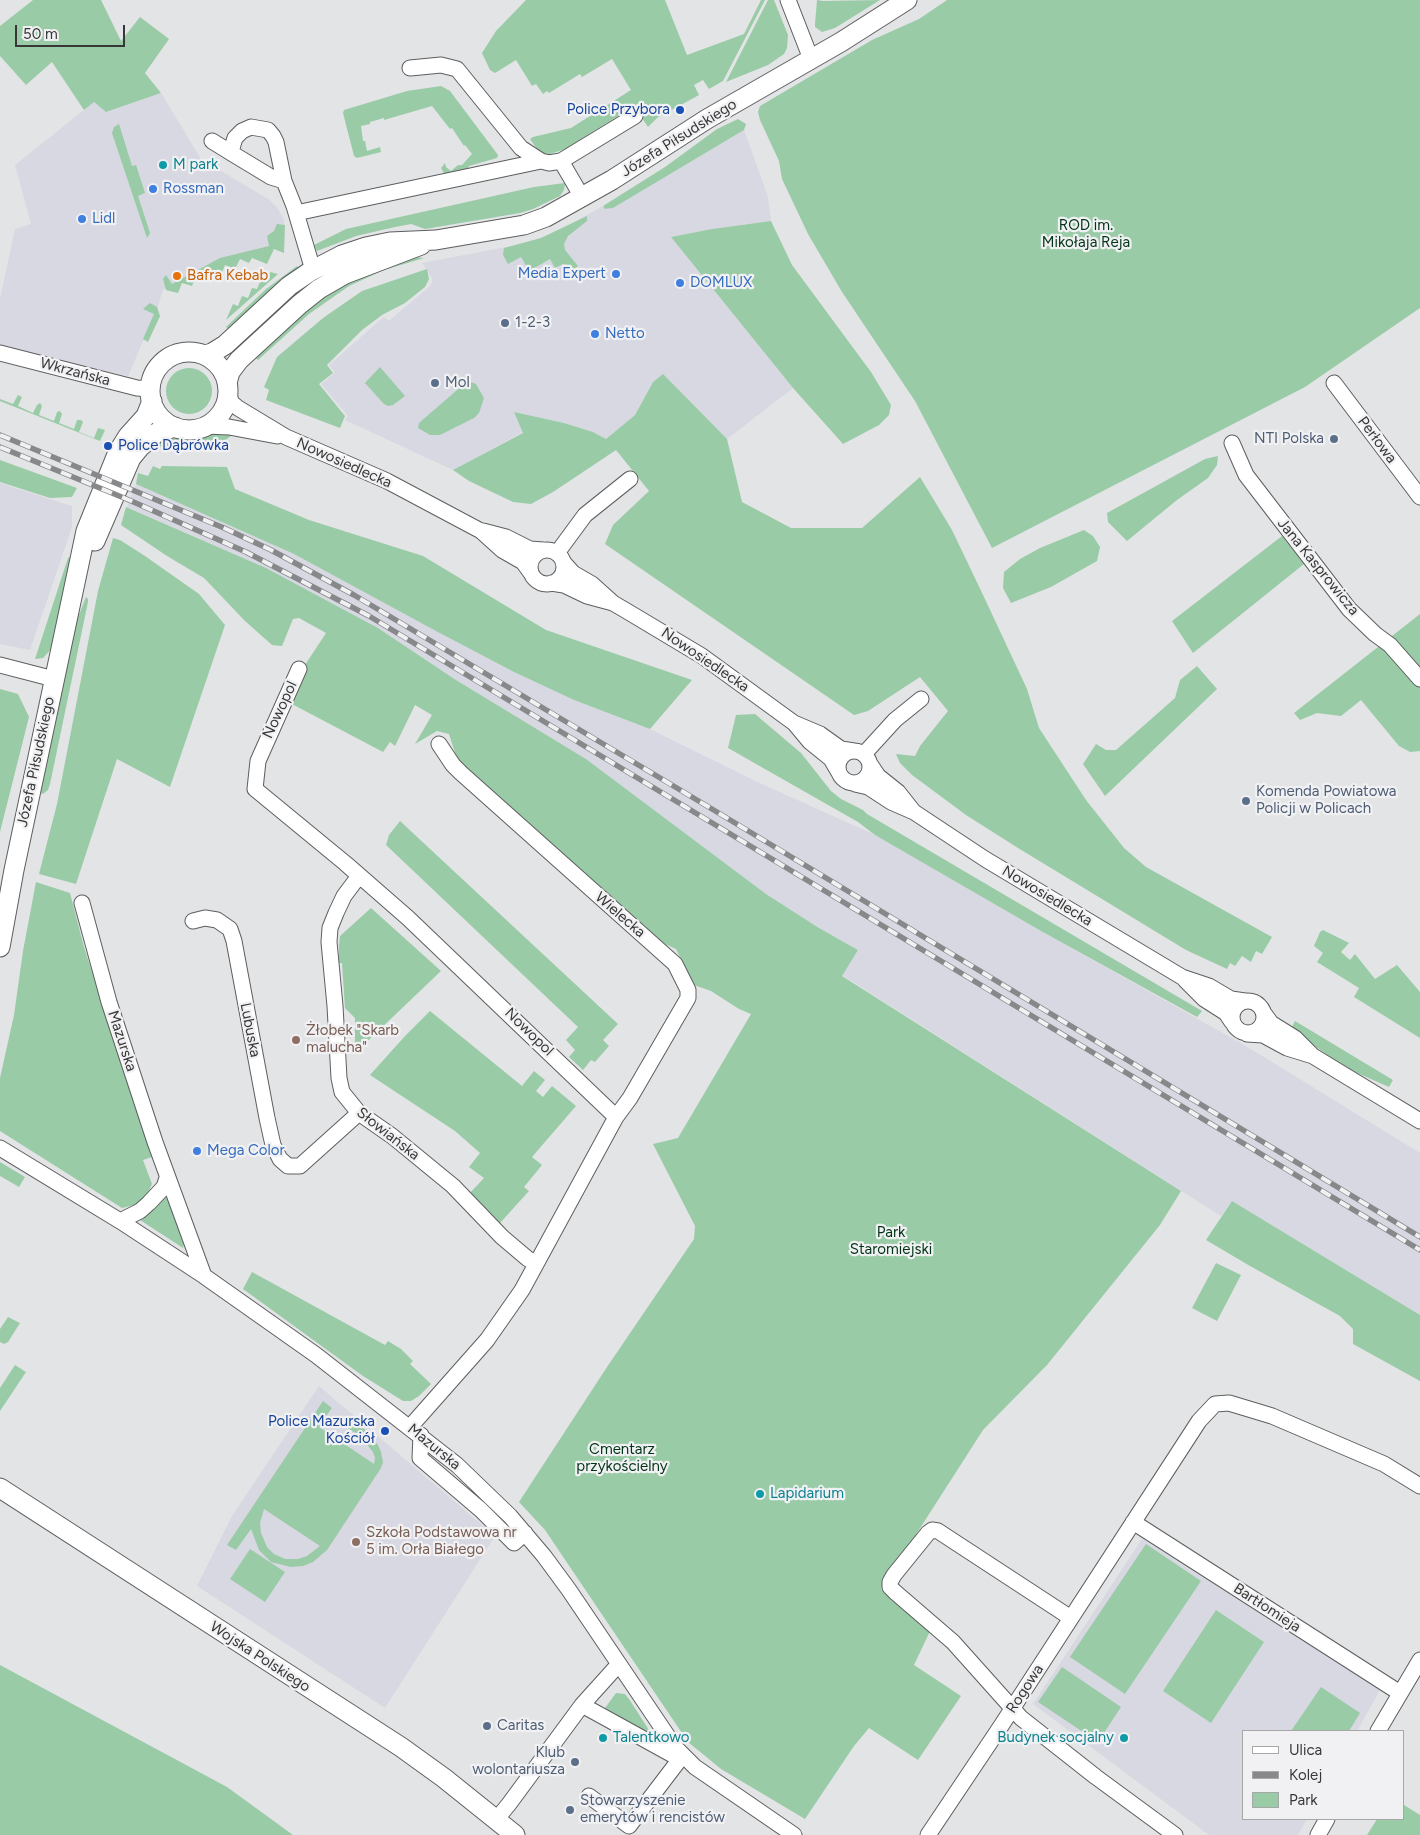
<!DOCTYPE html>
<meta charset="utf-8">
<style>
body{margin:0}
#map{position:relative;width:1420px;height:1835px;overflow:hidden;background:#e3e4e6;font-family:Figtree,sans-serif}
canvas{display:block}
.legend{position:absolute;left:1242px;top:1730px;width:162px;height:90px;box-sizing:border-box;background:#f1f1f3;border:1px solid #a7a7a8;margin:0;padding:6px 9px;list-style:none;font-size:15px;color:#373737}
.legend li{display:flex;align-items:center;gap:10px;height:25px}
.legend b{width:25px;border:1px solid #a7a7a8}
.scale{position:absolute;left:15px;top:25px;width:110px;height:22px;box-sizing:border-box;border:2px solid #373737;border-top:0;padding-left:6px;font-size:15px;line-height:18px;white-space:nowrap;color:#373737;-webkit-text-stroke:4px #f1f1f3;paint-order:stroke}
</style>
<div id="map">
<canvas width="1420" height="1835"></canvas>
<ul class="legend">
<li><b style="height:6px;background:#fff"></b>Ulica</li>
<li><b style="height:6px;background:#878889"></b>Kolej</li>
<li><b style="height:14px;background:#9acba7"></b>Park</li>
</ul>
<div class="scale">50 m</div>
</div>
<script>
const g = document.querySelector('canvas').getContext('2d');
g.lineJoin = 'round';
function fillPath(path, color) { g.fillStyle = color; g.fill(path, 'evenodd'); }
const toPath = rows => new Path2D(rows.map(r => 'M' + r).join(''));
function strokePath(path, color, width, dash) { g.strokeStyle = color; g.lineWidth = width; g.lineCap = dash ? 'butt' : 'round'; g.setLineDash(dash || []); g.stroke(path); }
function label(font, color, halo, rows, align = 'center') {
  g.font = font + ' Figtree,sans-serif'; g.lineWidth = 4.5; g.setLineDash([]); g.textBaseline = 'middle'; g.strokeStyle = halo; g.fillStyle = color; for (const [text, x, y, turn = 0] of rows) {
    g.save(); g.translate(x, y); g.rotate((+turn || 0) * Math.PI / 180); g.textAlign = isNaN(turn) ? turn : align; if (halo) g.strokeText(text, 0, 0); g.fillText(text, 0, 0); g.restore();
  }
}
fillPath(toPath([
 [161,93,201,159,268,199,277,207,284,220,284,247,245,255,218,263,163,290,157,309,128,376,0,347,0,299,15,229,31,224,15,165,94,102,107,112],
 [744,130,768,197,771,221,712,229,671,237,793,388,727,439,662,375,653,382,635,415,606,439,593,432,564,423,514,412,523,432,453,470,345,420,348,416,321,384,335,373,329,365,379,321,384,317,389,321,430,286,433,280,422,263,522,244,541,238,560,230,603,206,605,209,613,208],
 [0,483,72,506,72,527,30,650,0,644],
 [136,484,294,554,514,672,574,700,650,729,753,780,875,835,1041,931,1246,1046,1420,1153,1420,1315,1232,1201,1221,1216,842,975,858,950,819,928,766,894,586,759,456,680,378,628,266,568,127,507],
 [319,1386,495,1536,385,1708,197,1586,232,1516],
 [1142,1539,1380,1690,1357,1731,1244,1731,1244,1819,1307,1819,1298,1835,1209,1835,1033,1704]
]), '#d7d8e1');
fillPath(toPath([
 [33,0,101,0,121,41,140,17,169,39,145,73,161,93,106,112,94,102,84,110,52,62,26,85,0,56,0,26],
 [526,0,665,0,687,55,744,34,761,0,765,0,723,81,709,89,703,80,694,85,699,95,657,118,648,127,642,118,647,115,639,103,565,149,550,154,540,153,530,139,533,137,571,128,631,90,612,59,582,77,580,74,549,93,547,91,543,94,536,84,532,86,516,60,495,73,490,70,482,53,496,31],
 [768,0,774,0,788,35,787,48,784,54,768,65,726,82],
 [817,0,823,1,880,0,835,28,822,32,815,27,815,24],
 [947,0,1420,0,1420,308,1305,387,992,548,915,401,842,292,808,234,782,179,779,161,760,120,758,112,760,106,872,40,919,19],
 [441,86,450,91,498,155,497,158,469,166,467,172,445,175,441,168,445,163,446,167,451,171,458,165,462,165,472,154,465,145,464,146,452,128,450,129,432,106,384,120,384,118,370,122,370,124,361,126,363,141,365,141,367,151,380,147,381,152,357,158,354,156,343,113,344,110,407,91],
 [738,119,746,124,744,130,613,208,605,209,603,206,665,167,717,129],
 [119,124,132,166,136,165,145,193,138,196,150,233,147,238,112,133,114,127],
 [565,183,564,190,560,196,533,209,520,213,425,229,411,224,395,227,356,236,317,251,314,245,346,229,534,187],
 [587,216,587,221,568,236,564,244,565,250,578,266,572,271,567,265,563,264,555,268,550,259,529,271,521,257,508,264,503,255,504,248,541,238],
 [771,221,792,265,871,372,891,405,889,415,879,425,843,444,793,388,671,237,712,229],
 [277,224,285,225,284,253,274,249,267,264,252,258,249,263,240,259,235,269,225,265,221,275,211,271,206,280,196,276,192,286,182,283,178,293,166,290,163,279,166,275,172,284,220,258,269,246,267,236,274,231],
 [414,257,424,258,384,270,349,286,309,314,258,360,255,357,315,302,347,282],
 [297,266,299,269,230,330,226,327,266,289],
 [427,269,429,279,425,287,405,303,382,315,362,330,327,365,333,373,319,384,345,416,340,428,266,400,269,390,264,387,277,357,323,318,362,291],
 [270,272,278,274,226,320,233,304,238,306,242,296,248,298,252,288,257,289,261,280,266,281],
 [150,303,157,307,160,316,148,342,143,339,154,314,143,309],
 [380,367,405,396,393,405,388,406,384,404,365,383],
 '166 391a23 23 0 1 1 46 0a23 23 0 1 1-46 0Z',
 [663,374,727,439,742,502,791,528,862,528,920,477,952,530,984,597,1027,689,1039,728,1086,800,1124,848,1146,867,1272,937,1262,954,1256,951,1251,962,1242,956,1235,966,1230,963,1227,969,1186,950,1018,848,966,815,912,775,900,763,896,754,915,756,920,746,948,711,920,677,868,711,854,715,605,544,613,525,649,491,616,450,553,492,531,504,513,502,469,481,453,470,523,433,514,412,564,423,593,432,606,439,635,415,653,382],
 [471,382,476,384,484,398,479,413,474,418,440,435,430,435,418,428,419,423,464,384],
 [18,395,22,397,18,406,33,413,37,405,40,403,42,406,39,415,54,421,57,412,60,411,62,414,59,423,74,429,77,420,81,420,83,422,79,432,94,438,98,428,105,430,100,441,0,401,0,399,13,404],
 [216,432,235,433,224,441,201,446,161,447,157,444,172,439,198,439],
 [1218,456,1217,465,1208,478,1177,500,1127,541,1108,522,1107,513,1205,459],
 [0,460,77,488,72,497,50,498,0,482],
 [153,466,160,469,162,466,227,467,235,489,309,520,423,556,546,630,692,680,650,729,574,700,514,672,436,631,294,554,136,484,138,473,148,476],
 [126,507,266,568,378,628,456,680,586,759,766,894,819,928,858,950,842,976,1181,1191,1160,1225,1047,1365,983,1430,881,1589,931,1629,914,1665,961,1696,918,1760,869,1728,854,1746,805,1819,721,1769,688,1742,545,1530,519,1502,607,1367,694,1239,695,1226,653,1144,678,1138,751,1014,739,1009,711,991,694,985,676,949,665,944,458,762,449,734,437,731,415,744,432,715,415,705,395,746,390,742,383,752,290,703,305,665,326,633,299,618,293,619,282,646,272,645,245,621,204,578,167,556,121,525],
 [1084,530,1093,536,1100,547,1097,561,1051,587,1011,603,1003,588,1004,572,1020,559,1040,548],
 [1282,536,1304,564,1193,653,1172,621],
 [113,538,120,540,145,556,199,594,225,625,170,787,117,759,76,884,39,874,57,804,98,591],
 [71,556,73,557,53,647,43,658,35,659,68,558],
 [86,597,88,599,88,602,50,784,48,790,43,794,38,792,74,627],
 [1420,614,1420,751,1410,752,1399,746,1361,700,1341,716,1317,713,1300,720,1294,713],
 [1197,666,1217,689,1105,796,1083,764,1096,744,1106,750,1116,750,1175,698,1180,680],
 [0,689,18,694,29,717,0,832],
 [755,714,801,753,831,791,841,799,863,810,867,814,1202,1011,1197,1017,1041,931,875,835,858,822,728,748,736,715],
 [400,821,618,1024,603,1040,609,1046,595,1062,591,1060,583,1070,569,1057,575,1050,566,1040,578,1027,386,845,389,835],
 [36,882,70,893,84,947,152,1157,143,1160,152,1184,145,1199,134,1205,122,1208,0,1131,0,1078,14,1015,23,951],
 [371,908,441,971,355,1053,355,1018,345,1008,342,963,339,963,339,945,340,936],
 [1323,930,1349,943,1341,952,1350,960,1355,954,1375,979,1397,965,1420,992,1420,1038,1354,997,1359,988,1317,962,1323,953,1314,946,1320,932],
 [430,1011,522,1086,534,1071,545,1080,536,1091,543,1097,552,1086,576,1106,532,1157,542,1165,524,1187,529,1191,500,1223,470,1193,484,1178,469,1167,480,1153,455,1131,370,1075,405,1036],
 [1295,1021,1393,1080,1389,1087,1355,1072,1333,1059,1291,1029],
 [0,1162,25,1177,19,1187,0,1176],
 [168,1197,184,1243,183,1248,137,1218,161,1199],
 [1232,1201,1420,1315,1420,1381,1353,1344,1353,1329,1340,1316,1250,1266,1206,1240],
 [1216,1263,1241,1275,1217,1321,1192,1308],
 [252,1272,385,1345,388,1341,401,1349,413,1361,410,1364,431,1384,419,1396,411,1401,403,1401,363,1376,243,1289],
 [8,1317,20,1323,8,1342,4,1344,0,1342,0,1329],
 [15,1365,26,1372,0,1411,0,1388],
 [323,1401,332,1408,326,1416,335,1416,350,1420,360,1425,368,1433,378,1445,381,1452,383,1462,381,1468,327,1550,313,1562,303,1566,291,1567,271,1562,259,1550,251,1529,236,1550,227,1545],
 [333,1424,348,1428,360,1436,373,1452,375,1458,374,1464,319,1427,323,1425],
 [264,1509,320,1546,307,1556,298,1559,285,1559,274,1554,267,1547,261,1533,260,1523],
 [1146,1544,1201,1581,1125,1694,1070,1657],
 [250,1549,285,1572,265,1602,230,1579],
 [1216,1610,1264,1642,1211,1723,1163,1691],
 [0,1665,227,1787,293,1835,0,1835],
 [1062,1667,1121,1707,1098,1742,1038,1702],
 [1321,1687,1360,1713,1349,1731,1291,1731],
 [616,1693,625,1694,629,1699,649,1730,648,1734,605,1708],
 [1404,1805,1420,1815,1420,1835,1367,1835,1377,1819,1404,1819]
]), '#9acba7');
const minor = toPath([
 [788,0,811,59],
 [410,68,441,65,457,69,521,148,541,161,549,163,561,161,635,116],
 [212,141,233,154],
 [561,161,582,197],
 [284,181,271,177,233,154,232,148,235,138,242,131,251,127,268,130,273,136,276,142,284,181,294,206,313,270],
 [296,213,541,161],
 [0,353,137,388,151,389],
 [1334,383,1420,497],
 [228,394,232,403,238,408,286,437,387,481,481,531,502,550,523,562,531,573],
 [206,426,229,427,277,436],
 [1232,443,1246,475,1349,609,1375,634,1390,645,1420,679],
 [483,531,506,537,530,549,543,550],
 '530 567a17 17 0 1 1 34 0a17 17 0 1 1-34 0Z',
 [557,553,585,515,630,479],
 [564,563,573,573,592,584,612,602],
 [551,583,564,585,587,596,613,603,625,610,702,656,794,723,820,734,841,749,854,751],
 [0,665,54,679],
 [299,669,258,761,255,789,345,863,408,918,616,1117],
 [795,724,810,742,831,759,838,771],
 '838 767a16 16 0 1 1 32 0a16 16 0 1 1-32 0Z',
 [864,754,895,720,921,699],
 [870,764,878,776,898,792,913,811],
 [855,784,868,787,891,802,914,812,985,859,1182,977,1209,986,1231,999,1245,1001],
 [359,876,344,896,336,913,330,928,329,942,335,1006,339,1078,342,1092,359,1113,392,1136,453,1186,502,1237,528,1259,536,1263],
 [82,903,109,1002,155,1142,204,1276],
 [193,921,205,918,217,920,230,929,234,941,267,1118,273,1145,280,1159,288,1166,300,1166,359,1113],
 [1185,980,1204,999,1226,1013,1232,1022],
 '1232 1017a16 16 0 1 1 32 0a16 16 0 1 1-32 0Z',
 [1263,1012,1271,1023,1295,1038,1312,1055],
 [1247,1034,1263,1035,1287,1048,1313,1056,1420,1121],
 [0,1148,120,1221,204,1276,316,1355,457,1465,510,1516,544,1556,569,1590,675,1747,695,1767,794,1835],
 [120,1221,140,1211,149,1203,164,1187,167,1178],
 [410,1427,487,1340,522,1290,616,1117,630,1098,688,998,688,990,675,964,461,773,453,765,439,744],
 [421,1435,420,1458,481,1510,514,1543,525,1533],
 [1133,1522,1400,1693],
 [1071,1618,938,1531,932,1530,928,1533,894,1575,890,1582,890,1587,895,1592,953,1642,1021,1718,1096,1777,1175,1835],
 [582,1705,680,1759],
 [1378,1731,1420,1660],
 [589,1796,629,1826,680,1759],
 [496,1820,509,1804,582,1705,618,1665],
 [928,1835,1001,1726,1199,1421,1215,1404,1229,1403,1272,1416,1384,1464,1420,1486],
 [1318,1835,1327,1819]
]);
const tertiary = toPath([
 '150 391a39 39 0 1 1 78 0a39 39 0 1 1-78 0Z',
 [205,355,212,353,225,345,289,286,311,271,342,255,366,247,390,242,436,240,524,225,546,217,612,180,707,119,841,42,907,0],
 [227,383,230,372,239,360,300,304,319,289,345,274,421,245],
 [95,541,131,458,140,447,156,433,175,427],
 [0,947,14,870,86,531,118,452,128,436,146,416,152,401],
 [0,1488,401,1747,444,1778,515,1835]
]);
strokePath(minor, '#5d5e5f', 17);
strokePath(tertiary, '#5d5e5f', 21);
strokePath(minor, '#fff', 15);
strokePath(tertiary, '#fff', 19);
const rail = toPath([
 [0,435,224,528,271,550,354,595,707,806,1420,1237],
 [0,447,129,500,246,552,369,616,1420,1250]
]);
strokePath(rail, '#878889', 5.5);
strokePath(rail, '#f1f1f3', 4, [11]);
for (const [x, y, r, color] of [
 [680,110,5,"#1a4fb4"],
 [163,165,5,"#0f9aa8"],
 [153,189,5,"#3f7fe0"],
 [82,219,5,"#3f7fe0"],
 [616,274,5,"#3f7fe0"],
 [177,276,5,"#e8710a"],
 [680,283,5,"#3f7fe0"],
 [505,323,5,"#5c6f8a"],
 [595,334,5,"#3f7fe0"],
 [435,383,5,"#5c6f8a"],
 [1334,439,5,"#5c6f8a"],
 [108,446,5,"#1a4fb4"],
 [1246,801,5,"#5c6f8a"],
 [296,1040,5,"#8d6e63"],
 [197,1151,5,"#3f7fe0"],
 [385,1431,5,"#1a4fb4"],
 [760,1494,5,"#0f9aa8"],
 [356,1542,5,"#8d6e63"],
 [487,1726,5,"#5c6f8a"],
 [603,1738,5,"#0f9aa8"],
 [1124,1738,5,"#0f9aa8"],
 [575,1762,5,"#5c6f8a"],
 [570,1810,5,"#5c6f8a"]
]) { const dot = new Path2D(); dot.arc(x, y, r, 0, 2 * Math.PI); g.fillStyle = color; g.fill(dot); strokePath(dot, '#f1f1f3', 2); }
label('15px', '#164399', '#f1f1f3', [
 ["Police Przybora",670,110],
 ["Police Dąbrówka",118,446,"left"],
 ["Police Mazurska",375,1422],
 ["Kościół",375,1439]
], 'right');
label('15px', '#373737', '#f1f1f3', [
 ["Józefa Piłsudskiego",679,138,-32],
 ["Wkrzańska",75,372,15],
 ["Perłowa",1377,440,53],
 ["Nowosiedlecka",344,463,24],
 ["Jana Kasprowicza",1318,567,51],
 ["Nowosiedlecka",705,660,34],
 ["Nowopol",280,710,-65],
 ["Józefa Piłsudskiego",36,762,-78],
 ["Nowosiedlecka",1047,896,31],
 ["Wielecka",620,915,41],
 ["Lubuska",250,1030,79],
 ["Nowopol",529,1032,44],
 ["Mazurska",122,1041,72],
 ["Słowiańska",388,1134,38],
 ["Mazurska",434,1447,39],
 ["Bartłomieja",1267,1608,33],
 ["Wojska Polskiego",260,1657,33],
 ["Rogowa",1025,1689,-57]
]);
label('15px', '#0d838f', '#f1f1f3', [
 ["M park",173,165],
 ["Lapidarium",770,1494],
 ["Talentkowo",613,1738],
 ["Budynek socjalny",1114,1738,"right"]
], 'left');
label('15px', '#366cbe', '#f1f1f3', [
 ["Rossman",163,189],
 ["Lidl",92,219],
 ["Media Expert",606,274,"right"],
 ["DOMLUX",690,283],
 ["Netto",605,334],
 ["Mega Color",207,1151]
], 'left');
label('15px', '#003416', '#f1f1f3', [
 ["ROD im.",1086,226],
 ["Mikołaja Reja",1086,243],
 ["Park",891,1233],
 ["Staromiejski",891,1250],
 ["Cmentarz",622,1450],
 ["przykościelny",622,1467]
]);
label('15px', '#c56008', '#f1f1f3', [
 ["Bafra Kebab",187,276]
], 'left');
label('15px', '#4e5e75', '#f1f1f3', [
 ["1-2-3",515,323],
 ["Mol",445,383],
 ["NTI Polska",1324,439,"right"],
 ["Komenda Powiatowa",1256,792],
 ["Policji w Policach",1256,809],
 ["Caritas",497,1726],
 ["Klub",565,1753,"right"],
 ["wolontariusza",565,1770,"right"],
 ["Stowarzyszenie",580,1801],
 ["emerytów i rencistów",580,1818]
], 'left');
label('15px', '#785e54', '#f1f1f3', [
 ["Żłobek \"Skarb",306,1031],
 ["malucha\"",306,1048],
 ["Szkoła Podstawowa nr",366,1533],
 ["5 im. Orła Białego",366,1550]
], 'left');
</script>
